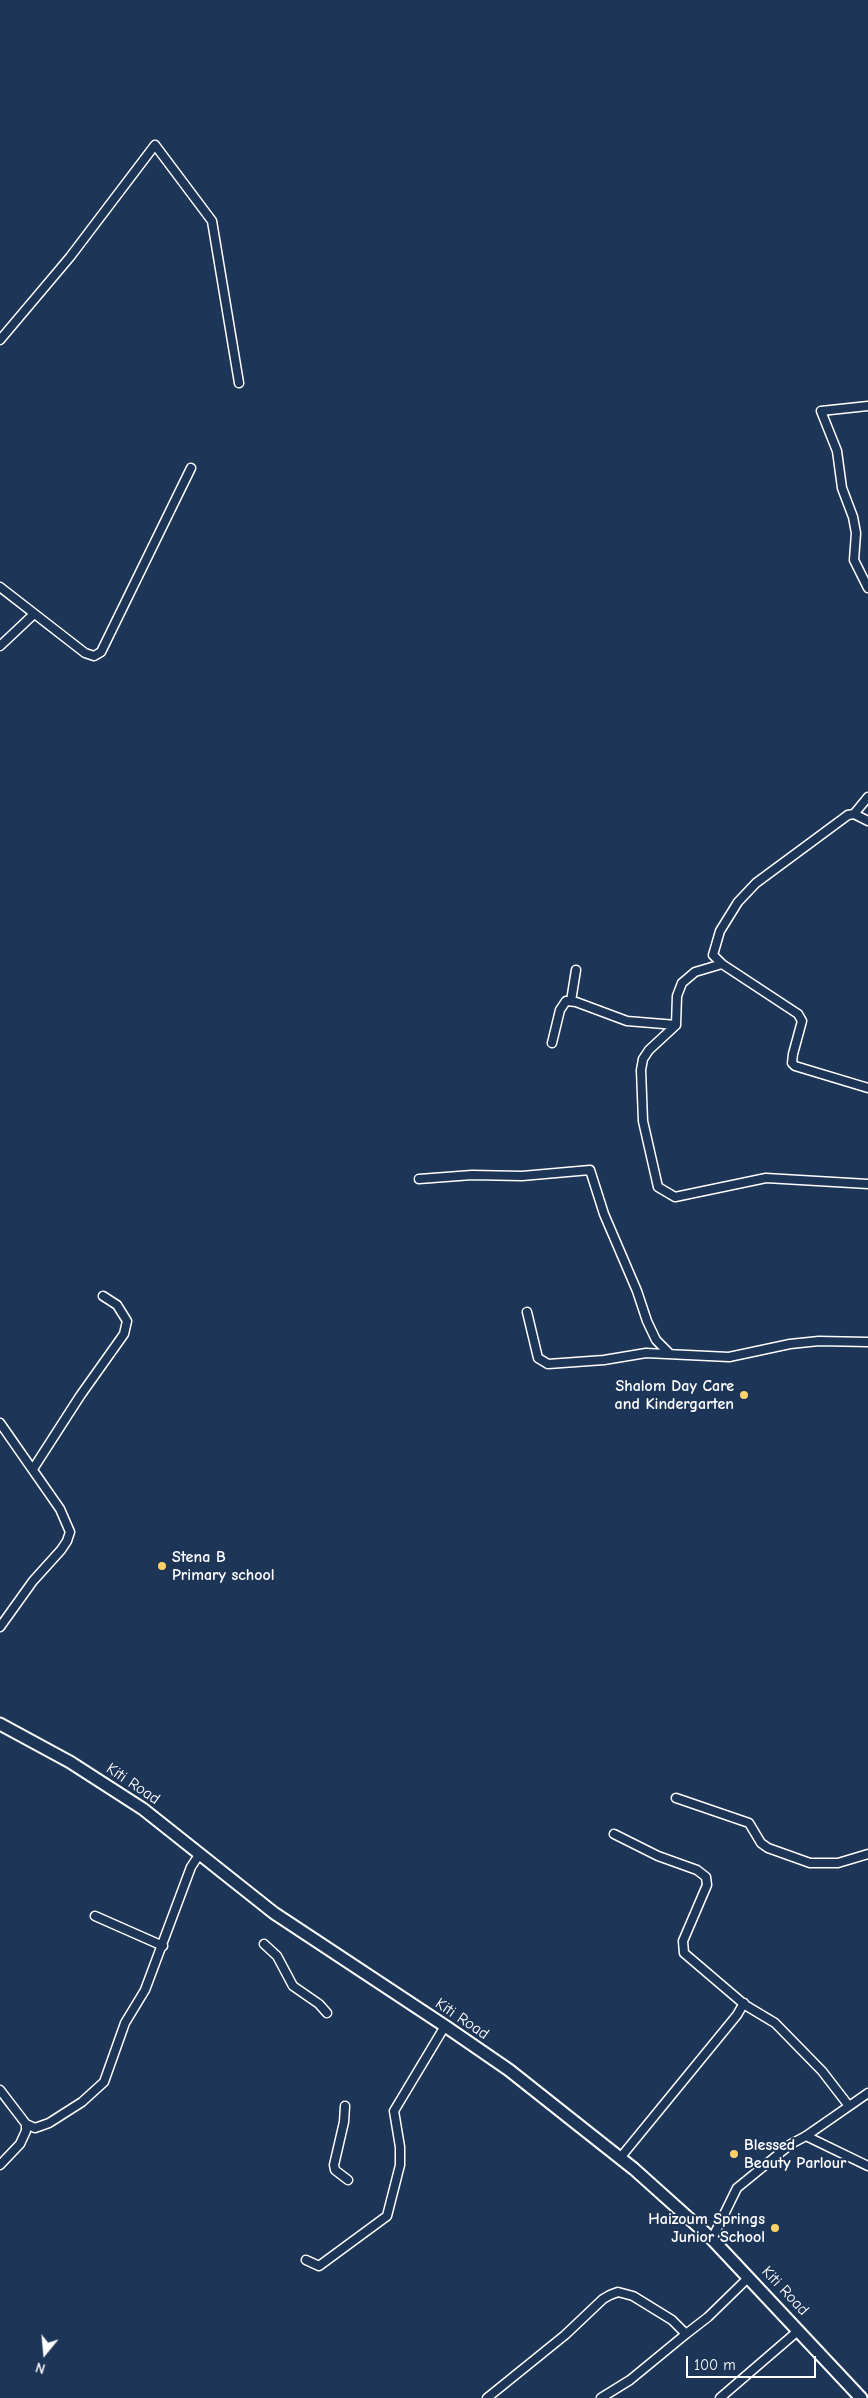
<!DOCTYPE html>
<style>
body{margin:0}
#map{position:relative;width:868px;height:2398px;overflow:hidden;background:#1d3557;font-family:"Comic Neue",sans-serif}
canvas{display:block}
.north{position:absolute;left:20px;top:2328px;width:50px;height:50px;-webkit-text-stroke:4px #1d3557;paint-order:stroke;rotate:197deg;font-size:14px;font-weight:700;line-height:20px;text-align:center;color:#fff}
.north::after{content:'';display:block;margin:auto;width:18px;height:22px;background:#fff;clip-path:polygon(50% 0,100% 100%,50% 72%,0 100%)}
.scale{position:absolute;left:686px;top:2356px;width:130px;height:22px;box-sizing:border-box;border:2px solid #fff;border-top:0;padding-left:6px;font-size:15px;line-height:18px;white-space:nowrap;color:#fff;-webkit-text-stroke:4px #1d3557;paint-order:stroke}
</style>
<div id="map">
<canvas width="868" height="2398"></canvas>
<div class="north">N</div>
<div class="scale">100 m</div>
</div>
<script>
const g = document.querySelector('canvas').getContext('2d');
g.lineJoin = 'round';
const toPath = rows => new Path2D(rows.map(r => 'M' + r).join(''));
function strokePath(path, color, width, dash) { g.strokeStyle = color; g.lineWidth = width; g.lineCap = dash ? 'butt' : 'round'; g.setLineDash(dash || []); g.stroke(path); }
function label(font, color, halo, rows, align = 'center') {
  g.font = font + ' "Comic Neue",sans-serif'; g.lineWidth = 4; g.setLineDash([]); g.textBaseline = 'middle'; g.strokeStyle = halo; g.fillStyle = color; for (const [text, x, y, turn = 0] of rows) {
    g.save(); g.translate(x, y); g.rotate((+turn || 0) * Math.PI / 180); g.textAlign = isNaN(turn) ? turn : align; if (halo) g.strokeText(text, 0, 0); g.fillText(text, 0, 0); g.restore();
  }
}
const street = toPath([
 [0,340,70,257,155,145,212,221,239,383],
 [868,406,821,411,837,451,842,488,853,517,856,533,854,560,868,588],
 [0,587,85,653,94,656,101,652,191,468],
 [0,646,34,614],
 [854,814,868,797],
 [868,821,854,814,848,815,756,883,738,902,720,931,713,955,722,964,798,1014,802,1021,793,1054,792,1063,795,1066,868,1088],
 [722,964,695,972,682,983,677,996,676,1025,649,1050,643,1059,641,1070,643,1121,658,1187,675,1197,766,1178,868,1184],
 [571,1001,576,970],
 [552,1043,560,1010,566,1001,576,1002,627,1021,676,1025],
 [419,1179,472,1175,522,1176,590,1170,604,1214,637,1291,647,1321,656,1340,669,1353],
 [527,1312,538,1358,548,1364,604,1360,646,1353,729,1357,790,1344,819,1341,868,1342],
 [0,1423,60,1509,70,1532,67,1541,61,1550,33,1581,0,1627],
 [33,1469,80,1396,124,1334,127,1321,117,1305,103,1296],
 [676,1798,749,1823,761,1843,768,1848,810,1863,838,1863,868,1854],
 [614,1834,658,1856,697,1870,706,1877,707,1885,683,1941,684,1953,745,2005,775,2023,822,2071,849,2106],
 [95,1916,163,1946],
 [264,1944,277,1956,293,1986,319,2004,327,2013],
 [0,2090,26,2124,26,2131,20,2144,0,2165],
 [345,2106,344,2122,334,2165,335,2170,348,2180],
 [26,2124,35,2128,49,2123,82,2102,104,2082,125,2023,145,1990,191,1867,199,1855],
 [806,2136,868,2166],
 [620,2158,737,2015,744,2003],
 [712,2239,737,2188,791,2144,806,2136,868,2093],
 [306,2260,319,2266,387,2216,400,2165,400,2147,394,2111,445,2026],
 [487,2398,565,2335,603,2299,610,2295,618,2292,633,2296,672,2320,686,2334,708,2317,749,2277],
 [601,2398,630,2380,686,2334],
 [720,2398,799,2330]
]);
const secondary = toPath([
 [0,1724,70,1762,143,1809,274,1913,445,2026,509,2070,567,2116,634,2169,712,2239,861,2398]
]);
strokePath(street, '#fff', 11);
strokePath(secondary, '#fff', 15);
strokePath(street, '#1d3557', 8);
strokePath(secondary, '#1d3557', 11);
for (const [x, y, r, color] of [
 [744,1395,5,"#ffd166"],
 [162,1566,5,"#ffd166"],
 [734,2154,5,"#ffd166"],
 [775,2228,5,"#ffd166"]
]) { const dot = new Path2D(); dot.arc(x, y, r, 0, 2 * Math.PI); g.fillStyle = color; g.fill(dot); strokePath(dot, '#1d3557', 2); }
label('bold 16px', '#fff', '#1d3557', [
 ["Shalom Day Care",734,1386],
 ["and Kindergarten",734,1404],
 ["Stena B",172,1557,"left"],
 ["Primary school",172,1575,"left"],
 ["Blessed",744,2145,"left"],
 ["Beauty Parlour",744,2163,"left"],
 ["Haizoum Springs",765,2219],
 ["Junior School",765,2237]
], 'right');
label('16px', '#fff', '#1d3557', [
 ["Kiti Road",133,1784,34],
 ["Kiti Road",462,2019,34],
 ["Kiti Road",785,2291,47]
]);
</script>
